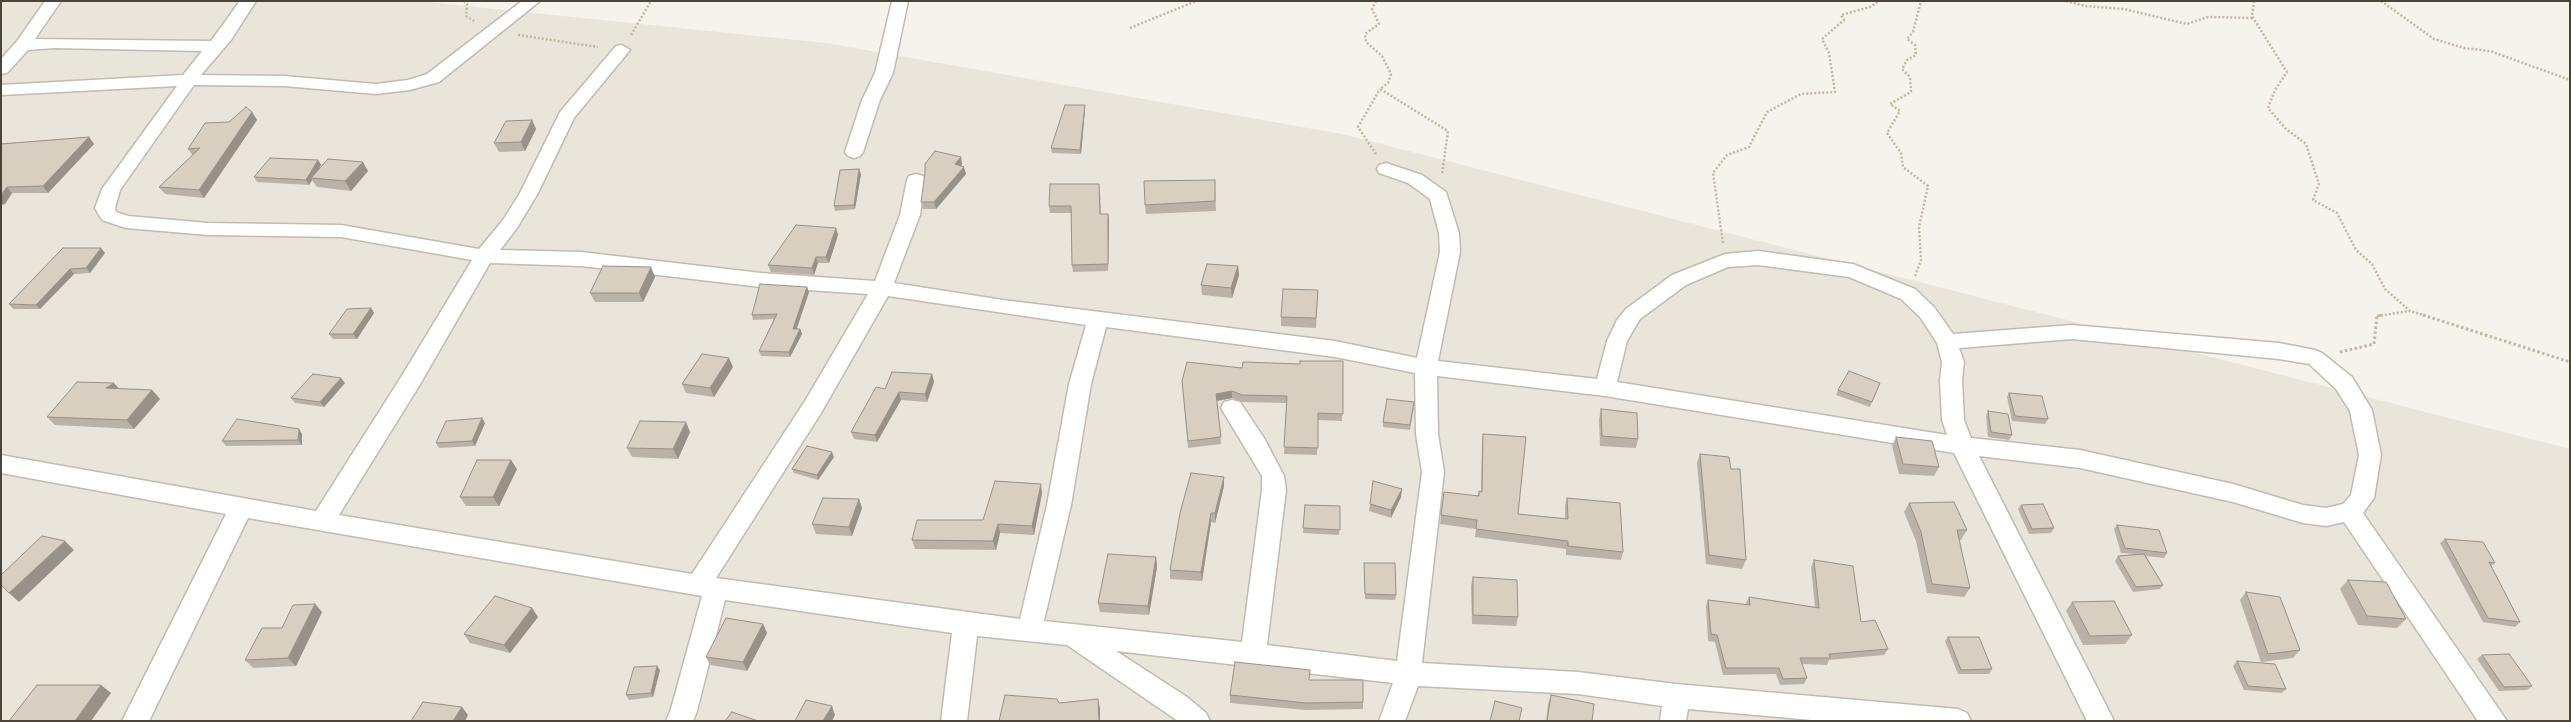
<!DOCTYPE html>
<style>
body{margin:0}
#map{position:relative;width:2571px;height:722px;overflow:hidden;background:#f6f3ec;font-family:Jost,sans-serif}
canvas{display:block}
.frame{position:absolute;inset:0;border:2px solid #4b4439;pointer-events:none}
</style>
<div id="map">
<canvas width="2571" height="722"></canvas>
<div class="frame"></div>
</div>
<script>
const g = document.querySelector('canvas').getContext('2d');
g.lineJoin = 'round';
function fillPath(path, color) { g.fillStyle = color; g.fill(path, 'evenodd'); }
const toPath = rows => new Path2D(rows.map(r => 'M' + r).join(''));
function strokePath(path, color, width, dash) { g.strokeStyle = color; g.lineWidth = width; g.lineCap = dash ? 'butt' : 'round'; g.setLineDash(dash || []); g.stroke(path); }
fillPath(toPath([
 [1,1,417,1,826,43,1342,134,2570,449,2570,721,1,721]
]), '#eae5da');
const street = toPath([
 [45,1,61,1,35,39,211,41,240,1,256,1,231,40,201,75,284,76,376,84,408,80,427,74,522,1,540,1,439,82,410,90,376,94,284,86,194,85,120,190,115,208,116,212,128,216,208,223,341,225,479,249,503,220,520,193,560,112,616,46,622,45,630,50,574,118,538,193,517,228,500,250,581,252,761,273,875,281,900,215,907,180,909,176,916,174,923,176,925,180,920,215,894,283,1003,300,1335,341,1417,358,1440,252,1439,233,1430,199,1408,183,1379,173,1377,169,1379,165,1386,163,1422,175,1446,192,1459,233,1460,252,1438,361,1597,379,1607,341,1617,320,1626,309,1672,275,1725,254,1758,251,1853,264,1915,289,1934,307,1953,334,2072,325,2279,343,2315,350,2322,353,2352,377,2372,410,2381,455,2374,498,2363,513,2507,721,2478,721,2344,522,2326,526,2303,523,2233,502,2080,468,1979,456,2114,721,2087,721,1954,453,1605,396,1437,376,1438,434,1444,472,1422,663,1578,672,1676,684,1958,709,1967,713,1971,721,1823,721,1688,709,1686,721,1660,721,1662,706,1578,694,1418,686,1405,721,1379,721,1393,683,1116,651,1187,697,1206,713,1210,721,1178,721,1067,645,977,636,967,721,941,721,952,633,725,600,697,711,693,721,666,721,671,709,702,596,248,518,149,721,122,721,226,514,1,473,1,455,316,511,403,374,472,260,341,237,208,235,126,228,102,220,95,208,102,189,177,86,1,95,1,85,183,75,202,51,54,48,28,50,7,73,1,74,1,59,17,41,45,1],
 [490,263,581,266,761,287,868,294,805,401,692,574,339,515,419,386,490,263],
 [1758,265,1849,277,1901,299,1920,317,1937,343,1942,362,1940,380,1942,420,1947,435,1617,382,1627,341,1640,319,1686,285,1728,267,1758,265],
 [888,296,1086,325,1069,384,1047,505,1020,619,716,578,821,413,888,296],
 [1106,327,1335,357,1415,373,1416,434,1422,472,1397,661,1267,645,1286,490,1284,476,1264,438,1240,402,1232,400,1224,402,1221,408,1262,476,1262,490,1242,642,1044,621,1071,505,1091,384,1106,327],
 [2072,339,2279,359,2309,364,2336,389,2350,411,2359,455,2351,495,2343,504,2326,508,2303,505,2233,484,2080,450,1971,438,1964,420,1962,380,1964,362,1959,348,2072,339],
 [892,1,908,1,893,73,880,100,863,152,860,156,854,158,848,156,845,152,862,100,875,73,892,1]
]);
strokePath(street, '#c2bbae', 3);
strokePath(toPath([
 [464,1,467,4,466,16,474,21],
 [1376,1,1372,9,1379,24,1365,34,1366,42,1382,56,1391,74,1388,83,1380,89,1448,131,1442,174],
 [2066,1,2085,6,2124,9,2187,24,2208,17,2253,18],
 [2254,1,2252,16,2287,72,2275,90,2268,108,2285,128,2306,144,2319,184,2313,200,2337,213,2356,250,2372,264,2385,289,2410,311,2427,316],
 [2381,1,2434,39,2464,48,2490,51,2570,80],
 [1130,28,1196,1],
 [518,35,598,47],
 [631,35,651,1],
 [1376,154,1358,127,1380,89],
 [1723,243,1713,173,1727,155,1749,147,1767,112,1801,94,1835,92,1829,53,1822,39,1844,20,1841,15,1870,7,1879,1],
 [1915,276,1921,260,1919,227,1928,186,1903,167,1901,153,1887,133,1900,111,1890,104,1911,92,1910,77,1902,69,1907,60,1916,55,1915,45,1907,39,1913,32,1921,1],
 [2377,316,2410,311]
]), '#c4b79f', 2.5, [2, 2]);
strokePath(toPath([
 [2423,315,2570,362],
 [2340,352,2374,344,2377,316,2382,315]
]), '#c4b79f', 3, [2.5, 2.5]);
fillPath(street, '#fff');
fillPath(toPath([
 [1085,110,1081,154,1052,153,1051,148],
 [252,112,257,120,204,198,165,194,159,187,193,156,188,149,229,122],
 [532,120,536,129,525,151,499,152,494,143],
 [89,137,94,144,48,193,12,193,5,204,1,205,1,144],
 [961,157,962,165,961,166,966,174,936,209,923,209,921,202],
 [318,160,321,165,317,172,368,171,351,191,317,187,312,180,309,185,257,182,254,177],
 [861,174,855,209,835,211,834,206],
 [1215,180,1216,211,1146,214,1145,205],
 [1100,191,1101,214,1108,214,1109,220,1108,271,1073,272,1072,265,1071,213,1050,213,1049,206],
 [836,228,838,235,829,263,818,263,814,275,771,272,768,265],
 [63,248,105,253,90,273,74,274,40,309,13,309,9,304],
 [1238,266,1239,275,1232,298,1202,295,1201,285],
 [655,277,643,302,595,302,590,293],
 [807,287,809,292,796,329,800,329,802,334,790,357,761,356,759,351,774,319,753,320,752,315],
 [1318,290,1316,328,1281,326,1281,317],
 [371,308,374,313,357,339,333,339,329,334],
 [1343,361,1342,421,1318,420,1317,455,1284,454,1287,403,1242,402,1232,398,1217,401,1221,444,1188,448,1182,381,1242,368,1300,364],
 [733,367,714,397,686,393,682,384],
 [932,374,934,382,927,402,901,400,877,442,854,439,851,432,885,389],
 [345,383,324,407,295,403,291,398],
 [1880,383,1870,407,1836,395,1838,390],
 [119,389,152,390,160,399,134,429,55,425,47,417],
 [2009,393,2048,419,2045,424,2012,421,2007,397],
 [1414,407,1410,430,1383,427,1383,422],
 [1601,409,1638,439,1636,448,1600,446,1599,419],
 [1988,411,2012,435,2009,440,1988,437,1986,416],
 [485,423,475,446,439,448,436,443],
 [690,432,678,459,632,457,627,448],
 [302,434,302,445,226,446,222,441],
 [1483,434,1518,514,1565,519,1565,506,1567,498,1623,552,1621,560,1566,555,1566,549,1475,537,1476,529,1440,524,1444,492,1478,496,1479,491,1481,491,1482,443],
 [1896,437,1939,467,1934,476,1899,474,1892,446],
 [1700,454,1746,560,1742,569,1706,564,1697,463],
 [834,457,818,480,794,473,792,469],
 [517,469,499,506,466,506,460,497],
 [1224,477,1224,486,1215,523,1211,522,1202,581,1170,579,1170,570],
 [1042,493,1034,535,1000,533,996,550,915,549,912,540,983,520],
 [1401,497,1391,518,1369,511,1370,504],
 [859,499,862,508,852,536,816,534,812,524],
 [1909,503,1967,530,1961,540,1959,540,1970,588,1964,597,1927,593,1916,541,1904,512],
 [1305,505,1340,506,1339,535,1303,533],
 [2021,505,2054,528,2051,533,2029,534,2018,509],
 [2117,525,2167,553,2164,558,2146,556,2163,585,2160,589,2133,592,2115,561,2118,556,2136,554,2121,553,2114,529],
 [2445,539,2495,563,2491,566,2520,622,2515,627,2483,622,2440,543],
 [1156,557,1157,567,1149,615,1100,612,1098,603],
 [1814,560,1861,622,1888,649,1884,655,1829,660,1827,665,1802,664,1807,678,1804,684,1780,685,1776,674,1723,675,1715,642,1708,641,1706,606,1708,600,1747,605,1746,603,1749,597,1815,607,1811,567],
 [1364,563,1396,595,1395,600,1365,599],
 [1473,577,1518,617,1516,626,1472,624,1471,586],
 [2348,580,2406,619,2397,628,2358,625,2340,589],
 [2246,592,2300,650,2293,658,2261,662,2240,600],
 [2072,602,2132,635,2125,644,2083,645,2066,611],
 [315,604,322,612,296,666,253,668,245,660,282,628],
 [532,608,538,617,510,653,470,643,464,634],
 [763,624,767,633,747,671,710,665,706,657],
 [1948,637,1992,669,1989,674,1958,674,1945,641],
 [2482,655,2532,686,2527,690,2499,691,2477,659],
 [2237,661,2286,689,2282,693,2244,690,2233,666],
 [660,670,653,697,629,700,626,695],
 [1309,680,1363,702,1363,709,1306,710,1230,703,1230,695],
 [1551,695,1592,721,1546,721,1548,704]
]), '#bab2a6');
fillPath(toPath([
 [1085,105,1085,110,1081,154,1080,150],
 [252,112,257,120,204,198,199,190],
 [532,120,536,129,525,151,521,142],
 [89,137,94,144,48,193,43,186],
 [961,157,962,165,956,172,955,164],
 [318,160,321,165,313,178,311,178,312,180,309,185,306,180],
 [363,162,368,171,351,191,345,181],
 [964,167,966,174,936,209,934,202],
 [859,169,861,174,855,209,854,205],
 [7,187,12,193,5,204,1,205,1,195],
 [1108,214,1109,220,1108,271],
 [836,228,838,235,829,263,826,257],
 [101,248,105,253,90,273,86,268],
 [816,257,818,263,814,275,812,268],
 [1238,266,1239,275,1232,298,1231,288],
 [651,267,655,277,643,302,639,293],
 [70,269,74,274,40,309,36,305],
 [807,287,809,292,795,334,793,329],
 [371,308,374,313,357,339,353,334],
 [800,329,802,334,790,357,789,352],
 [729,358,733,367,714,397,710,388],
 [932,374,934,382,927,402,925,394],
 [341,378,345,383,324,407,320,402],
 [114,383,121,391,106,388],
 [152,390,160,399,134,429,127,420],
 [1232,391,1232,398,1216,401,1216,394],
 [899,392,901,400,877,442,875,435],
 [482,418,485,423,475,446,472,441],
 [686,422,690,432,678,459,673,449],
 [299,429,302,434,302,445,298,440],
 [832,452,834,457,818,480,817,475],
 [511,460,517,469,499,506,493,497],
 [1224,477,1224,486,1215,523,1215,513],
 [1041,484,1042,493,1034,535,1032,526],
 [1402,489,1401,497,1391,518,1391,510],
 [859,499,862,508,852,536,849,527],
 [1211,513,1211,522,1202,581,1201,572],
 [998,524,1000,533,996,550,993,541],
 [65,541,74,550,19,602,9,593],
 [1156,557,1157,567,1149,615,1148,606],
 [315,604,322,612,296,666,288,658],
 [532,608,538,617,510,653,504,645],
 [763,624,767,633,747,671,743,662],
 [657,666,660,670,653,697,651,693],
 [101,685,111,693,91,721,75,721],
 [1098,699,1100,708,1100,721,1099,721],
 [832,706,835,715,832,721,823,721],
 [462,707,468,715,465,721,453,721]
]), '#979187');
const building = toPath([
 [1065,105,1085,105,1080,150,1051,148,1065,105],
 [246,107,252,112,199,190,159,187,200,148,188,149,205,123,229,122,246,107],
 [532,120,521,142,494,143,506,121,532,120],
 [89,137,43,186,7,187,1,195,1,144,89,137],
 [935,151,961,157,955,164,964,167,934,202,921,202,925,173,925,164,935,151],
 [270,158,318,160,306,180,254,177,270,158],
 [328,159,363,162,345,181,311,178,328,159],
 [859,169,854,205,834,206,840,170,859,169],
 [1215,180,1215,201,1145,205,1144,181,1215,180],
 [1050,184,1099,184,1100,214,1108,214,1108,264,1072,265,1071,206,1049,206,1050,184],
 [796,225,836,228,826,257,816,257,812,268,768,265,796,225],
 [63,248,101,248,86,268,70,269,36,305,9,304,63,248],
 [1207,264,1238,266,1231,288,1201,285,1207,264],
 [603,266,651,267,639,293,590,293,603,266],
 [760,284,807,287,793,329,800,329,789,352,759,351,777,314,752,315,760,284],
 [1283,289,1318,290,1316,318,1281,317,1283,289],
 [371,308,353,334,329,334,347,309,371,308],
 [702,354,729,358,710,388,682,384,702,354],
 [1300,361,1343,361,1343,414,1318,413,1318,448,1284,447,1287,396,1242,395,1232,391,1216,394,1221,437,1188,441,1182,381,1187,362,1242,368,1243,362,1300,364,1300,361],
 [1849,371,1880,383,1872,402,1838,390,1849,371],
 [892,372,932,374,925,394,899,392,875,435,851,432,876,387,885,389,892,372],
 [313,374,341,378,320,402,291,398,313,374],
 [77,382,114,383,106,388,152,390,127,420,47,417,77,382],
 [2009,393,2042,396,2048,419,2015,416,2009,393],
 [1387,399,1414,402,1410,425,1383,422,1387,399],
 [1601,409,1637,413,1638,439,1602,436,1601,409],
 [1988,411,2008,414,2012,435,1991,432,1988,411],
 [482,418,472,441,436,443,446,421,482,418],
 [237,419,299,429,298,440,222,441,237,419],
 [640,421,686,422,673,449,627,448,640,421],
 [1483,434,1526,437,1518,514,1568,519,1567,498,1620,503,1623,552,1568,546,1568,541,1476,529,1477,520,1441,515,1444,492,1479,496,1479,491,1482,492,1483,434],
 [1896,437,1932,441,1939,467,1903,464,1896,437],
 [807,446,832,452,817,475,792,469,807,446],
 [1700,454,1729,457,1731,469,1740,469,1746,560,1709,555,1700,454],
 [477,460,511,460,493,497,460,497,477,460],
 [1191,473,1224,477,1215,513,1211,513,1201,572,1170,570,1180,513,1191,473],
 [995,481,1041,484,1032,526,998,524,993,541,912,540,917,520,983,520,995,481],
 [1373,481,1402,489,1391,510,1370,504,1373,481],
 [823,498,859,499,849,527,812,524,823,498],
 [1954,502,1967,530,1957,530,1970,588,1932,584,1921,532,1909,503,1954,502],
 [2043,504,2054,528,2032,529,2021,505,2043,504],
 [1305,505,1340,506,1340,530,1303,528,1305,505],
 [2117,525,2159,530,2167,553,2125,548,2117,525],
 [42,536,65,541,9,593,1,585,1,575,42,536],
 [2445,539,2483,542,2495,563,2489,562,2520,622,2488,618,2445,539],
 [1108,554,1156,557,1148,606,1098,603,1108,554],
 [2144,554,2163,585,2136,587,2118,556,2144,554],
 [1814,560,1853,566,1861,622,1875,620,1888,649,1829,654,1830,658,1800,658,1807,678,1783,679,1779,668,1726,668,1717,635,1711,634,1708,600,1750,605,1749,597,1819,608,1814,560],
 [1364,563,1395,563,1396,595,1365,594,1364,563],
 [1473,577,1517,580,1518,617,1473,615,1473,577],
 [2348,580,2386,582,2406,619,2367,616,2348,580],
 [2246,592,2280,597,2300,650,2268,654,2246,592],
 [495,596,532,608,504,645,464,634,495,596],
 [2114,601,2132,635,2090,636,2072,602,2114,601],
 [315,604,288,658,245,660,262,628,282,628,293,605,315,604],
 [726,618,763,624,743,662,706,657,726,618],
 [1948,637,1979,637,1992,669,1961,670,1948,637],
 [2509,654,2532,686,2504,687,2482,655,2509,654],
 [2237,661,2275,664,2286,689,2248,686,2237,661],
 [1235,662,1310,670,1309,680,1363,680,1363,702,1306,703,1230,695,1235,662],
 [657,666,651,693,626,695,634,667,657,666],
 [37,685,101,685,75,721,9,721,37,685],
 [1005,695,1057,699,1059,703,1098,699,1099,721,999,721,1005,695],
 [1551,695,1594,704,1592,721,1547,721,1551,695],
 [806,700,832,706,823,721,795,721,806,700],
 [1495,701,1522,708,1519,721,1490,721,1495,701],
 [423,702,462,707,453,721,411,721,423,702],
 [732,712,758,721,725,721,732,712]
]);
fillPath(building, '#d8cfc1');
strokePath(building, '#979187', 1);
</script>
